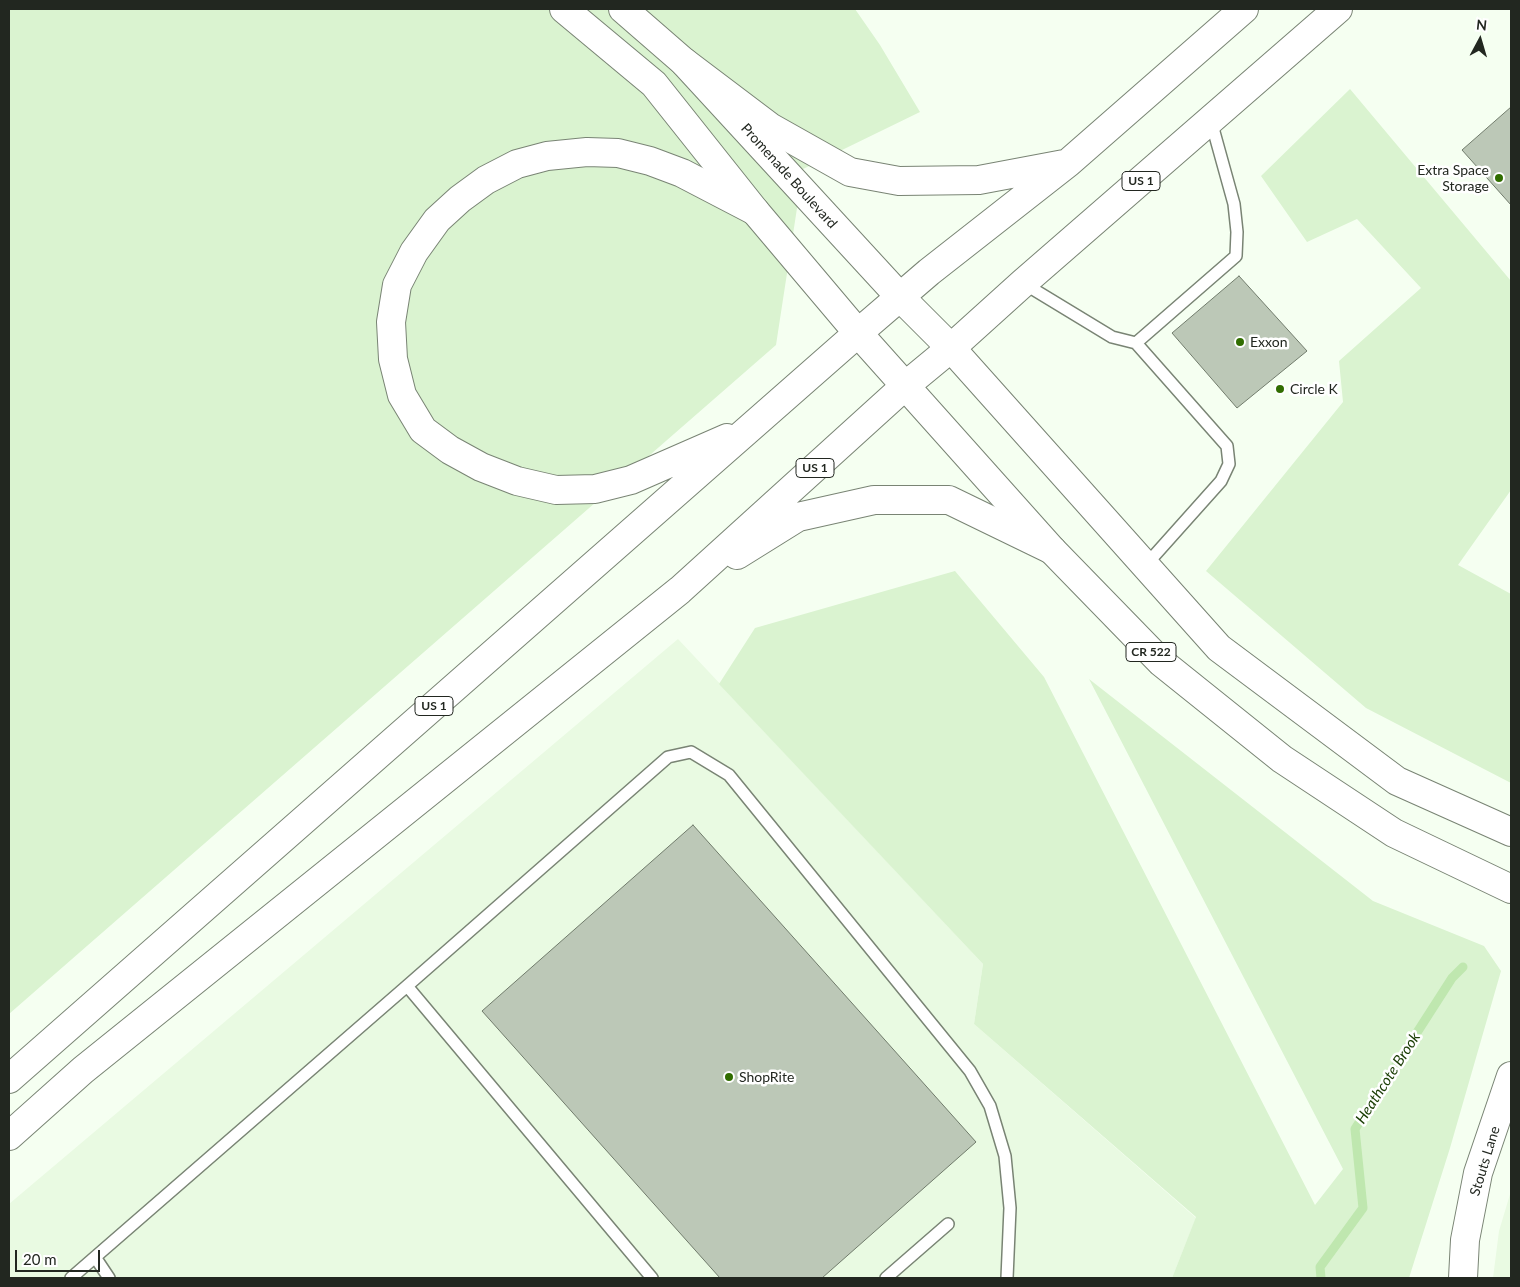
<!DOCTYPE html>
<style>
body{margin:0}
#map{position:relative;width:1520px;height:1287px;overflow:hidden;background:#f5fff1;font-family:Lato,sans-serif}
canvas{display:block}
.frame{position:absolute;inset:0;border:10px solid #222720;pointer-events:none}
.north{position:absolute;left:1455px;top:15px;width:50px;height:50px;-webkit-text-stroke:4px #fff;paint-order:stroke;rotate:6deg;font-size:14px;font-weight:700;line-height:20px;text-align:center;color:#222720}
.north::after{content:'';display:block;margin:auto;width:18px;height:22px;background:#222720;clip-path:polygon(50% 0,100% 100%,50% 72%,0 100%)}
.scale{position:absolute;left:15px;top:1250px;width:85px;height:22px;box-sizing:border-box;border:2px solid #222720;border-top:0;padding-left:6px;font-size:15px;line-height:18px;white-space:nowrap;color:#222720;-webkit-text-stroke:4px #fff;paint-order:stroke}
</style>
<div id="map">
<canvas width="1520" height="1287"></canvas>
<div class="frame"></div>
<div class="north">N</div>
<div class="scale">20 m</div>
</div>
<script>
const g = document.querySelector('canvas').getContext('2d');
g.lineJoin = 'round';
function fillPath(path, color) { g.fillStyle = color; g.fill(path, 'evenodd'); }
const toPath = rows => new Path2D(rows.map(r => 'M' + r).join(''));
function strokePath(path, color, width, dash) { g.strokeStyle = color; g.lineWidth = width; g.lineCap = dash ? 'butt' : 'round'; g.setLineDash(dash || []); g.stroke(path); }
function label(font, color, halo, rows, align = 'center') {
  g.font = font + ' Lato,sans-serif'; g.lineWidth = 5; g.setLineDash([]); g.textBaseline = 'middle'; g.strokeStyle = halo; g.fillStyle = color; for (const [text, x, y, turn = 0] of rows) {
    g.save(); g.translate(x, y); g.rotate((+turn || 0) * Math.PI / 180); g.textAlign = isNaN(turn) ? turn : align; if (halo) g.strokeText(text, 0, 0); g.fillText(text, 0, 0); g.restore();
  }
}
fillPath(toPath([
 [678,639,983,964,974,1024,1196,1218,1172,1278,9,1278,9,1204],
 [1511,1191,1511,1278,1493,1278,1499,1231]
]), '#e9fae2');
fillPath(toPath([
 [9,9,855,9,880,45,920,112,803,169,776,345,9,1014],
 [1350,89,1511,281,1511,490,1458,565,1511,594,1511,783,1366,708,1206,571,1343,402,1339,361,1421,288,1357,219,1307,242,1261,176],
 [955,571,1044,677,1315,1205,1343,1169,1089,679,1373,901,1484,946,1501,971,1450,1148,1409,1278,1172,1278,1196,1217,974,1024,983,964,719,684,755,628]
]), '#daf3d0');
strokePath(toPath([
 [1321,1278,1320,1267,1363,1208,1355,1129,1452,978,1463,967]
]), '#bfe7af', 9);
const building = toPath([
 [1511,107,1511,205,1462,150,1511,107],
 [1239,276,1307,351,1237,408,1172,333,1239,276],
 [693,825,976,1142,822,1278,720,1278,482,1011,693,825]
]);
fillPath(building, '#bcc8b7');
strokePath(building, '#717c6c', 1);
const service = toPath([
 [1023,283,1112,337,1136,343,1227,446,1229,464,1221,481,1145,566],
 [1136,343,1236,256,1237,232,1234,204,1211,121],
 [407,986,652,1278],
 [95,1257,109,1278],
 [71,1278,407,986,668,757,691,752,729,775,970,1071,990,1106,1005,1156,1010,1208,1007,1278],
 [886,1278,948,1224]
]);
const tertiary = toPath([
 [564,9,654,84,755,211,858,333],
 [623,9,684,62,901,298,951,348],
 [1463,1278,1465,1240,1478,1173,1511,1076]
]);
const primary = toPath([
 [858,333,1052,550,1161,662,1282,759,1394,833,1511,889],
 [951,348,1219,648,1397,781,1511,832]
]);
const trunk = toPath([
 [684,62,770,127,850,172,899,181,979,180,1064,164],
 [727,438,631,480,595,489,556,490,517,481,481,467,450,450,423,430,402,395,393,359,391,322,397,285,414,252,437,220,460,199,486,180,517,164,547,156,587,152,618,153,650,161,682,173,755,211],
 [737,555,798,517,874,500,949,500,1052,550],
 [9,1079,858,333,929,272,1068,163,1244,9],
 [9,1136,83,1070,680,590,905,386,951,348,1023,283,1338,9]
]);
strokePath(service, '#798474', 14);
strokePath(tertiary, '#798474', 30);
strokePath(primary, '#798474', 30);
strokePath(trunk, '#798474', 30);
strokePath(service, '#fff', 11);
strokePath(tertiary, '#fff', 28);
strokePath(primary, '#fff', 28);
strokePath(trunk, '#fff', 28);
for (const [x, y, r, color] of [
 [1499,178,5,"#306d00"],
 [1240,342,5,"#306d00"],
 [1280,389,5,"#306d00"],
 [729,1077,5,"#306d00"]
]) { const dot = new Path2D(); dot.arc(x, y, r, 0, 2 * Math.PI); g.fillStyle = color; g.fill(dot); strokePath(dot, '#fff', 2); }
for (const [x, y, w] of [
 [1141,181,38],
 [815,468,38],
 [1151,652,50],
 [434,706,38]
]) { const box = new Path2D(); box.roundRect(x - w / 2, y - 9.5, w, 19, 4); g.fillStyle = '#fff'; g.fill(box); strokePath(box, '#222720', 1); }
label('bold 12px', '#222720', null, [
 ["US 1",1141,181],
 ["US 1",815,468],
 ["CR 522",1151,652],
 ["US 1",434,706]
]);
label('14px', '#222720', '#fff', [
 ["Extra Space",1489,170,"right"],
 ["Storage",1489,186,"right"],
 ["Exxon",1250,342],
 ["Circle K",1290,389],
 ["ShopRite",739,1077]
], 'left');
label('14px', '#222720', '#fff', [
 ["Promenade Boulevard",789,176,48],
 ["Stouts Lane",1485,1161,-73]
]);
label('italic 15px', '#193c03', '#fff', [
 ["Heathcote Brook",1388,1078,-57]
]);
</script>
